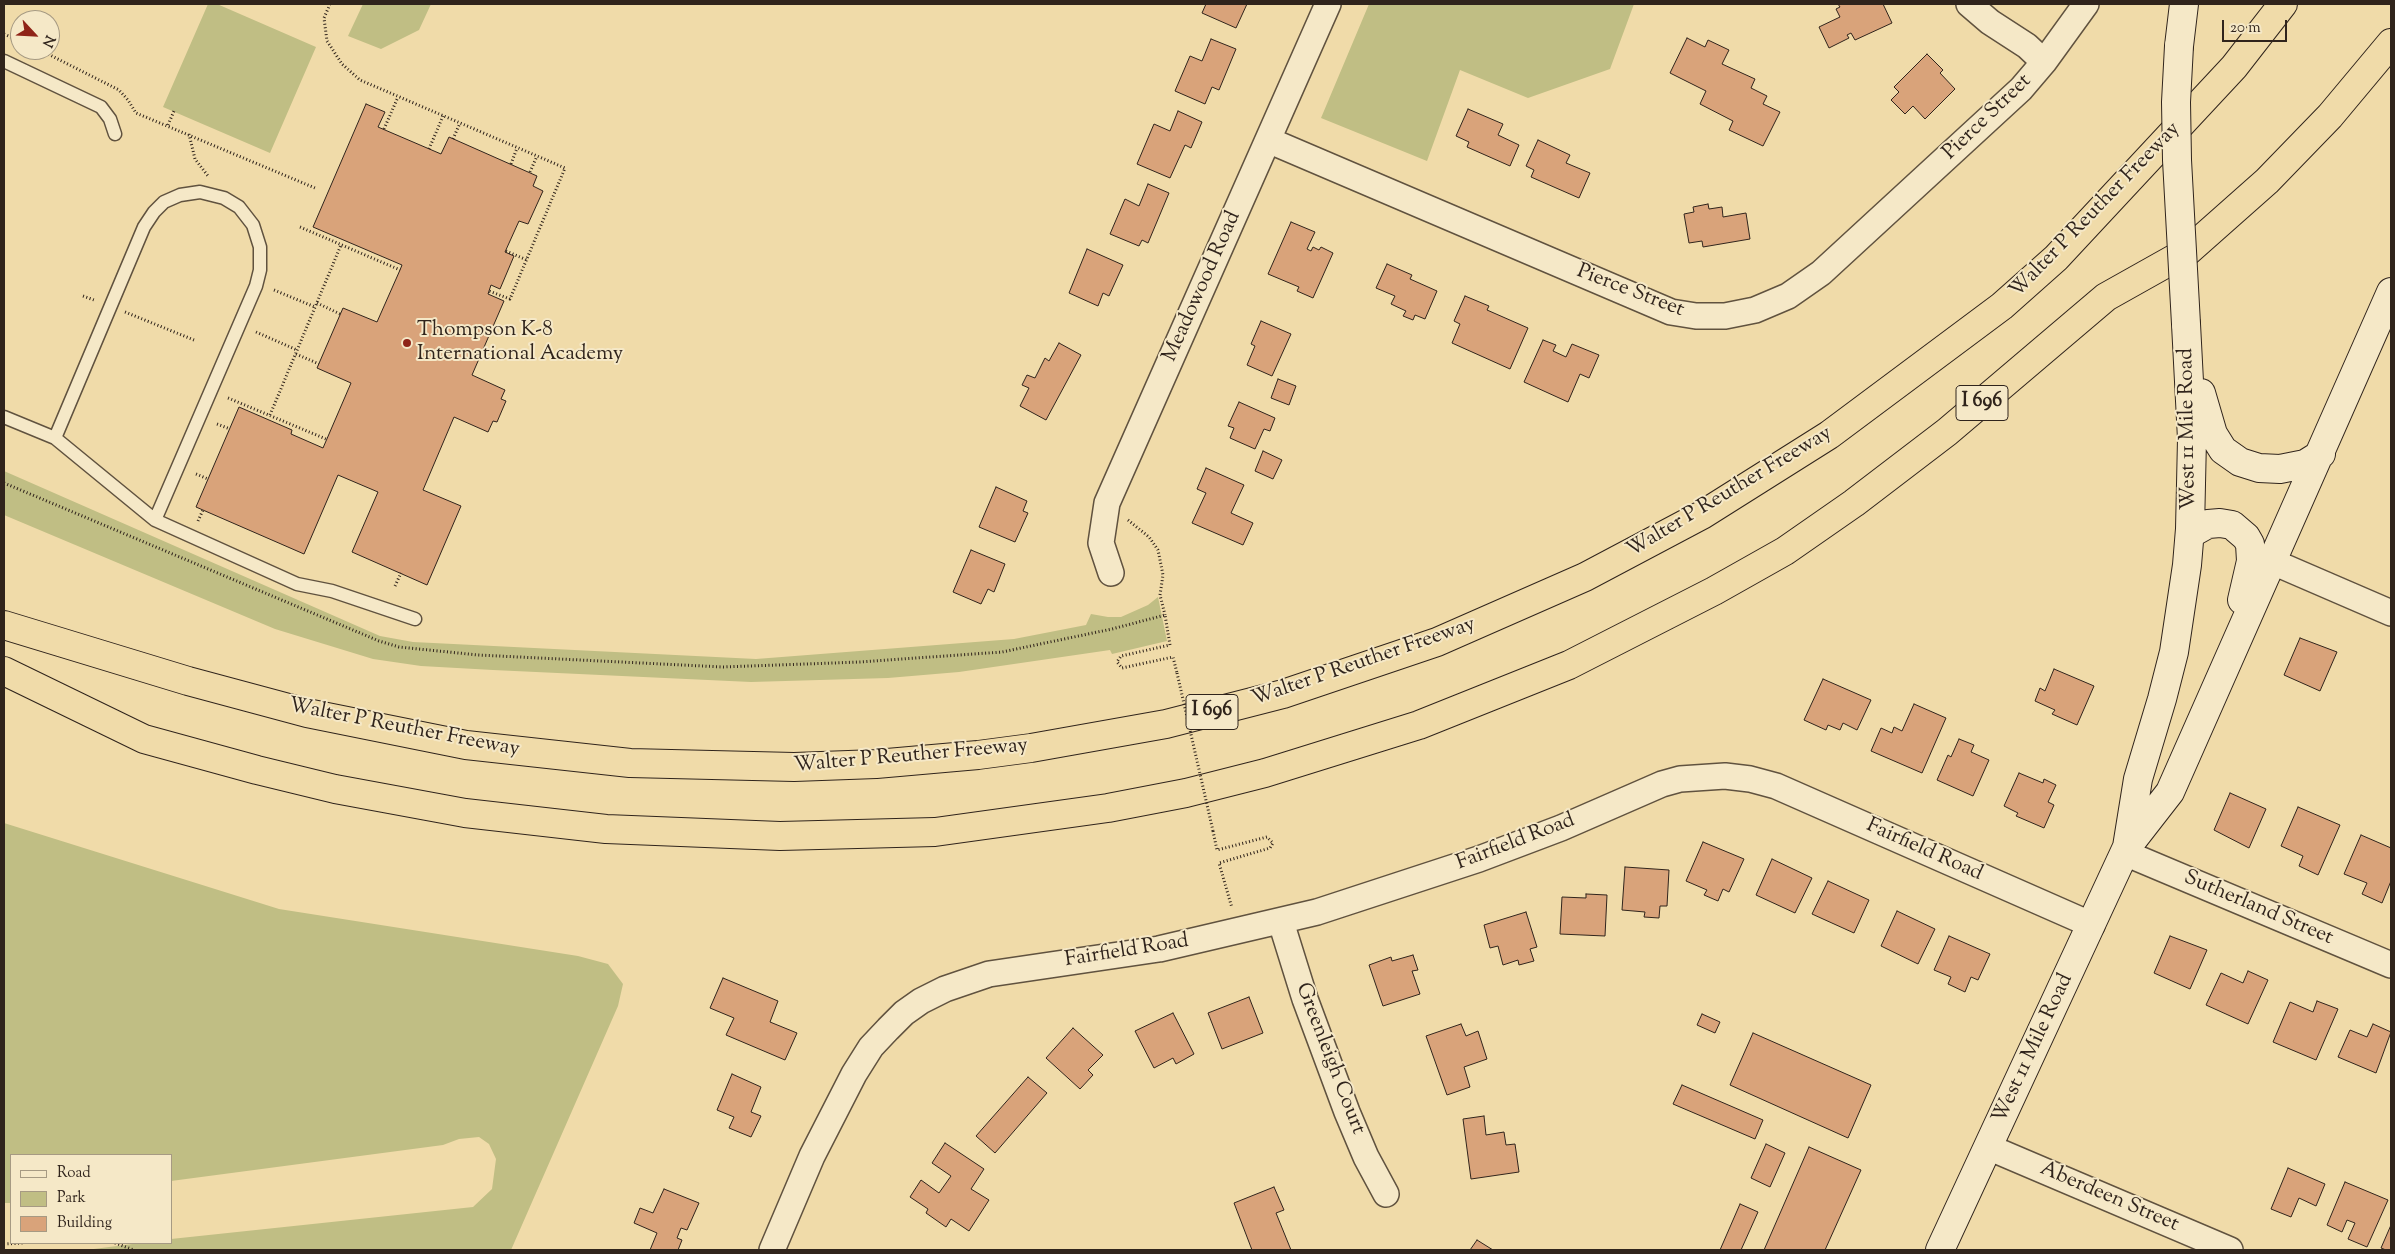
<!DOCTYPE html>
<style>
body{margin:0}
#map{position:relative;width:2395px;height:1254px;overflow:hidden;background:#f0dba9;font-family:"Sorts Mill Goudy",serif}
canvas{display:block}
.frame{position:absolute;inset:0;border:5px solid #30241c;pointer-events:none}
.legend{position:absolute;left:10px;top:1154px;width:162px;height:90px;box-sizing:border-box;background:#f5e8c7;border:1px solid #a69a83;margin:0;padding:6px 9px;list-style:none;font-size:15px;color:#30241c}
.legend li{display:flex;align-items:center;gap:10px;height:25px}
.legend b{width:25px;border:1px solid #a69a83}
.north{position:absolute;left:10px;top:10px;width:50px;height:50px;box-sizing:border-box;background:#f5e8c7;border:1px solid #a69a83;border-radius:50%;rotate:115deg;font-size:14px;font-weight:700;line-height:20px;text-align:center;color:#30241c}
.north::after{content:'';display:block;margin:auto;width:18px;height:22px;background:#8f2418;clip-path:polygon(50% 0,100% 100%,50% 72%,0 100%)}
.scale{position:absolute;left:2222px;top:20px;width:65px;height:22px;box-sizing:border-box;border:2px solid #30241c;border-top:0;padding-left:6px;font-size:15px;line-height:18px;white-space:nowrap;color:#30241c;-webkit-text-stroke:4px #f5e8c7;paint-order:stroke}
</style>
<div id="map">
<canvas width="2395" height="1254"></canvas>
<div class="frame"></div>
<ul class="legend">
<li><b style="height:6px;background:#f5e8c7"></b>Road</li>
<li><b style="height:14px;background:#c0be84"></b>Park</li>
<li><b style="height:14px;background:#d9a37a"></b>Building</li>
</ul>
<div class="north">N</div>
<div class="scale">20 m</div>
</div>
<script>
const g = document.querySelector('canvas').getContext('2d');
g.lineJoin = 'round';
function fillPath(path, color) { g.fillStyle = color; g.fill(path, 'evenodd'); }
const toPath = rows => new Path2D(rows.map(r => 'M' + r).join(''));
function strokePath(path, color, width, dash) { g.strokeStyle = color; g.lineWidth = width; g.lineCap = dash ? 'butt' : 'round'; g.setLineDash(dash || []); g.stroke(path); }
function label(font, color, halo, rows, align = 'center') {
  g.font = font + ' "Sorts Mill Goudy",serif'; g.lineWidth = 4; g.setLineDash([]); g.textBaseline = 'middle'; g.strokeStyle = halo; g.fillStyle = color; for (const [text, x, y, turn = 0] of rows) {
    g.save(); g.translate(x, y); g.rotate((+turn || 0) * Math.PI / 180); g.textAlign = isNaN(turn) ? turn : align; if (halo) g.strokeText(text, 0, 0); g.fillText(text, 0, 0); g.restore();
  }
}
fillPath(toPath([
 [208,4,217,4,316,47,270,153,163,107],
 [363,4,431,4,419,30,381,49,348,36],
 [1369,4,1634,4,1610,69,1528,98,1460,70,1427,161,1321,118],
 [4,471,380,636,413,642,756,659,1014,639,1086,625,1091,614,1108,617,1121,617,1148,605,1158,597,1167,641,1112,654,1110,650,959,672,888,678,751,682,493,670,421,666,373,659,275,629,4,515],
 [4,823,279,909,578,956,608,964,623,984,618,1006,511,1250,86,1250,140,1243,171,1243,171,1239,473,1207,492,1189,496,1159,489,1144,479,1137,459,1139,443,1145,171,1181,171,1155,11,1155,11,1203,4,1203]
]), '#c0be84');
const building = toPath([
 [1206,4,1247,4,1236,28,1202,13,1206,4],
 [1838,4,1883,4,1892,23,1855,40,1851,33,1847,35,1849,38,1829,48,1819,27,1840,17,1836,9,1840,7,1838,4],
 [1687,38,1705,47,1708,40,1729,50,1722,64,1755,79,1751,88,1767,96,1763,104,1780,112,1763,146,1729,130,1733,121,1700,104,1706,91,1670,73,1687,38],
 [1211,39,1236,49,1219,90,1212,87,1205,104,1175,91,1190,56,1202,61,1211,39],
 [1927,54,1943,70,1940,73,1955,89,1925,119,1913,106,1905,114,1891,100,1899,92,1894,87,1927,54],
 [366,104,385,112,378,127,441,154,449,137,537,176,533,186,543,191,528,224,519,221,505,252,514,256,500,289,491,285,488,294,504,301,472,375,505,390,501,399,506,401,497,422,493,421,488,432,454,417,423,490,461,506,427,585,352,552,378,492,338,475,304,554,196,507,239,407,292,430,291,434,323,448,351,383,317,368,343,308,377,322,400,270,402,265,313,227,366,104],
 [1468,109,1503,124,1498,135,1519,145,1510,166,1467,147,1469,142,1456,136,1468,109],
 [1178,111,1202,122,1191,148,1185,145,1170,178,1137,164,1154,124,1170,131,1178,111],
 [1538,140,1570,155,1566,163,1590,173,1579,198,1531,177,1534,170,1526,166,1538,140],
 [1148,184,1169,193,1148,243,1142,240,1139,246,1110,234,1125,199,1139,206,1148,184],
 [1708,204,1709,209,1722,207,1723,217,1746,213,1750,239,1703,247,1702,241,1689,243,1684,214,1694,212,1693,207,1708,204],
 [1291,222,1315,232,1307,249,1311,251,1313,247,1319,250,1321,247,1333,253,1313,298,1297,291,1299,287,1268,274,1291,222],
 [1087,249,1123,265,1109,296,1103,293,1098,306,1069,293,1087,249],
 [1387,264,1412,275,1410,279,1437,291,1425,319,1415,315,1413,320,1403,316,1406,311,1391,304,1395,296,1376,288,1387,264],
 [1465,296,1489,306,1487,310,1528,328,1510,369,1452,343,1460,324,1454,321,1465,296],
 [1261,321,1291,334,1272,376,1247,365,1255,346,1251,344,1261,321],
 [1543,340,1556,345,1553,351,1566,357,1572,344,1599,355,1589,378,1580,374,1568,402,1524,382,1543,340],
 [1059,343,1081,355,1046,420,1020,406,1029,388,1022,385,1027,375,1035,378,1045,358,1049,361,1059,343],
 [1278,379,1296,386,1289,405,1271,398,1278,379],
 [1239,402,1275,418,1270,431,1264,429,1255,449,1230,438,1234,428,1228,426,1239,402],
 [1263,451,1282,460,1273,479,1255,471,1263,451],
 [1206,468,1244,485,1231,513,1253,523,1243,545,1192,523,1206,493,1197,489,1206,468],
 [996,487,1027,501,1023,511,1028,513,1015,542,979,527,996,487],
 [971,550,1005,564,994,592,988,589,981,604,953,592,971,550],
 [2300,638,2337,652,2320,691,2284,675,2300,638],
 [2054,669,2094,686,2077,725,2052,714,2055,710,2035,701,2040,688,2045,691,2054,669],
 [1823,679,1871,700,1857,730,1843,723,1840,730,1828,725,1826,730,1804,720,1823,679],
 [1914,704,1946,718,1922,773,1871,751,1881,728,1892,733,1894,727,1902,731,1914,704],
 [1959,739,1974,745,1971,752,1989,760,1973,796,1937,780,1948,755,1951,757,1959,739],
 [2019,773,2043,783,2044,779,2056,785,2048,802,2054,805,2044,828,2016,816,2018,813,2004,806,2019,773],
 [2230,793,2266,809,2249,848,2214,830,2230,793],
 [2298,807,2340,825,2318,875,2299,866,2303,856,2281,846,2298,807],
 [2361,835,2391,848,2391,881,2382,903,2362,894,2367,883,2344,874,2361,835],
 [1703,842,1744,859,1729,892,1723,889,1718,901,1704,895,1707,890,1686,881,1703,842],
 [1772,859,1812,878,1795,913,1756,895,1772,859],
 [1625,867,1669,870,1667,906,1660,906,1659,918,1644,917,1645,912,1622,910,1625,867],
 [1828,881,1869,900,1854,933,1812,914,1828,881],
 [1586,894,1607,895,1605,936,1560,934,1562,897,1586,898,1586,894],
 [1897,911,1935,929,1918,964,1881,946,1897,911],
 [1526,912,1537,947,1530,949,1534,961,1519,965,1518,960,1503,965,1498,946,1490,948,1484,925,1526,912],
 [1949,936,1990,954,1978,980,1971,977,1965,992,1948,984,1951,977,1934,970,1949,936],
 [2170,936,2207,950,2190,989,2154,973,2170,936],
 [1413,955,1418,970,1412,971,1420,994,1383,1006,1369,965,1391,957,1392,961,1413,955],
 [2248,971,2268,980,2248,1024,2206,1005,2221,973,2243,983,2248,971],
 [723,978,778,1001,770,1022,797,1033,785,1060,726,1035,734,1018,710,1008,723,978],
 [1249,997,1263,1033,1222,1049,1208,1013,1249,997],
 [2317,1001,2338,1009,2316,1060,2273,1042,2290,1002,2313,1012,2317,1001],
 [1173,1013,1194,1054,1176,1064,1173,1058,1154,1068,1135,1031,1173,1013],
 [1702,1014,1720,1022,1715,1033,1697,1025,1702,1014],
 [1461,1024,1466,1036,1478,1031,1487,1059,1464,1067,1470,1087,1447,1095,1426,1036,1461,1024],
 [2373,1024,2391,1032,2376,1073,2338,1057,2350,1030,2367,1037,2373,1024],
 [1073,1028,1103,1055,1088,1070,1093,1075,1080,1089,1046,1058,1073,1028],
 [1753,1033,1871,1085,1848,1138,1730,1085,1753,1033],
 [732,1074,761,1087,751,1112,761,1116,751,1137,729,1128,734,1117,717,1110,732,1074],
 [1028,1077,1047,1093,995,1153,976,1136,1028,1077],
 [1682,1085,1763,1120,1755,1139,1673,1104,1682,1085],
 [1484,1116,1486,1135,1504,1132,1506,1145,1515,1144,1519,1172,1471,1179,1463,1119,1484,1116],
 [945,1143,984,1169,971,1189,989,1200,969,1231,951,1219,946,1227,926,1213,928,1209,910,1197,921,1180,939,1193,951,1176,932,1163,945,1143],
 [1766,1144,1785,1153,1770,1187,1751,1178,1766,1144],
 [1809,1147,1861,1170,1825,1250,1764,1250,1809,1147],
 [2288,1168,2325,1184,2316,1206,2299,1198,2291,1217,2271,1209,2288,1168],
 [2345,1182,2388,1200,2367,1247,2348,1239,2355,1223,2347,1220,2342,1232,2327,1225,2345,1182],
 [1274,1187,1284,1210,1276,1213,1291,1250,1252,1250,1234,1203,1274,1187],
 [664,1189,699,1203,687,1230,681,1228,677,1238,682,1240,678,1250,650,1250,657,1233,634,1223,640,1208,653,1213,664,1189],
 [1740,1204,1758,1212,1741,1250,1720,1250,1740,1204],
 [2391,1225,2391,1250,2386,1250,2381,1248,2391,1225],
 [1477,1240,1493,1250,1470,1250,1477,1240]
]);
fillPath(building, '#d9a37a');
strokePath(building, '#30241c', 1);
const service = toPath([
 [4,61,101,107,110,119,115,134],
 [4,417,55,438,155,520,297,584,332,591,415,619],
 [55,438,144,227,154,212,164,202,180,195,200,192,224,198,239,207,253,225,260,247,260,270,256,286,155,520]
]);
const minor = toPath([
 [1969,4,1990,22,2027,46,2044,62],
 [1268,140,1671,312,1696,316,1725,316,1755,310,1788,296,1821,273,2021,89,2044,62,2086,4],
 [2273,562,2391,613],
 [1111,573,1101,543,1107,503,1328,4],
 [2125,853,2391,965],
 [1281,922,1305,999,1347,1112,1366,1157,1386,1194],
 [1988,1147,2230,1250],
 [772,1250,812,1156,854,1074,871,1047,888,1029,904,1013,921,1001,945,989,989,974,1159,949,1317,912,1479,859,1561,828,1662,784,1680,779,1725,776,1750,779,1776,786,2092,925]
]);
const secondary = toPath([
 [2179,46,2184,4],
 [2201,393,2213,434,2223,450,2240,462,2259,468,2280,469,2305,464,2321,454],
 [2190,534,2208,524,2220,523,2232,525,2246,537,2250,544,2251,561,2242,600],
 [2128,846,2170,792,2391,292],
 [1940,1250,2127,847,2138,779,2162,699,2174,652,2187,565,2190,529,2192,439,2186,324]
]);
const motorway = toPath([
 [4,625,188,681,307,713,466,745,630,763,794,767,876,764,978,755,1031,748,1166,724,1283,694,1437,642,1585,577,1702,515,1829,435,2002,306,2056,258,2234,67,2283,4],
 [4,671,144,739,257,770,335,789,465,813,606,829,780,836,935,832,1108,808,1186,793,1265,773,1419,725,1569,665,1714,591,1785,551,1854,503,1947,432,2106,297,2188,251,2267,181,2330,116,2391,43]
]);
strokePath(service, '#60523f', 15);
strokePath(minor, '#60523f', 28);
strokePath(secondary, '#30241c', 30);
strokePath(motorway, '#30241c', 30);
strokePath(toPath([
 [330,4,324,18,327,41,342,64,360,80,565,168,510,299,489,291],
 [4,34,13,38],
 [42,51,119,90,128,100,136,113,315,188],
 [168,125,174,111],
 [384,129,398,97],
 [189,134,195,159,208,176],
 [453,139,460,123],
 [429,149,443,116],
 [511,164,517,148],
 [530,172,537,156],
 [300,227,400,270],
 [506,251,527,260],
 [274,290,315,307],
 [83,296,94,300],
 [317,303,340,314],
 [125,312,194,340],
 [256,332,297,350],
 [296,354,319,364],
 [228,398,326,439],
 [270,415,341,245],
 [217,424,230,429],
 [196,474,208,479],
 [4,483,379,641,399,647,478,655,723,667,860,662,1002,652,1112,629,1165,615,1170,645,1121,656,1117,662,1122,668,1173,657,1177,673],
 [1128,520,1149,537,1158,550,1163,575,1160,595,1165,615],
 [198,521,203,510],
 [395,586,401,573],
 [1213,831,1217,850,1267,837,1273,843,1270,848,1219,863,1232,908],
 [115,1243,134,1250],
 [4,1244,24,1243]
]), '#30241c', 3, [1, 2.5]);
strokePath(service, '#f5e8c7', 12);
strokePath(minor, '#f5e8c7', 25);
strokePath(secondary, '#f5e8c7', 28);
strokePath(motorway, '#f0dba9', 28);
const secondaryBridge = toPath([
 [2179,46,2176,102,2177,160,2186,324]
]);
strokePath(secondaryBridge, '#30241c', 30, []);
strokePath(toPath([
 [1177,673,1213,831]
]), '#30241c', 3, [1, 2.5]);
strokePath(secondaryBridge, '#f5e8c7', 28);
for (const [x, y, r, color] of [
 [407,343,5,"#8f2418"]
]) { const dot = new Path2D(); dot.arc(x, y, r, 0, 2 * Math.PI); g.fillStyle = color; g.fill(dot); strokePath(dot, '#f5e8c7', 2); }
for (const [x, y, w] of [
 [1982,403,52],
 [1212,712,52]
]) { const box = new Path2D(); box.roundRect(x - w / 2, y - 17.5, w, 35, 4); g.fillStyle = '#f5e8c7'; g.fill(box); strokePath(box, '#30241c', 1); }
label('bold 20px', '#30241c', null, [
 ["I 696",1982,403],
 ["I 696",1212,712]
]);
label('21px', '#30241c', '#f5e8c7', [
 ["Pierce Street",1988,118,-44],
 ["Walter P Reuther Freeway",2096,211,-46],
 ["Meadowood Road",1203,287,-66],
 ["Pierce Street",1630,292,21],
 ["West 11 Mile Road",2189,429,-91],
 ["Walter P Reuther Freeway",1730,493,-31],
 ["Walter P Reuther Freeway",1364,663,-19],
 ["Walter P Reuther Freeway",404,729,11],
 ["Walter P Reuther Freeway",911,757,-5],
 ["Fairfield Road",1516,843,-21],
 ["Fairfield Road",1924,851,24],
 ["Sutherland Street",2258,909,23],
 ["Fairfield Road",1127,952,-9],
 ["West 11 Mile Road",2034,1049,-65],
 ["Greenleigh Court",1329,1059,69],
 ["Aberdeen Street",2109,1198,23]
]);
label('21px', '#30241c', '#f5e8c7', [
 ["Thompson K-8",417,331],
 ["International Academy",417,355]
], 'left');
</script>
